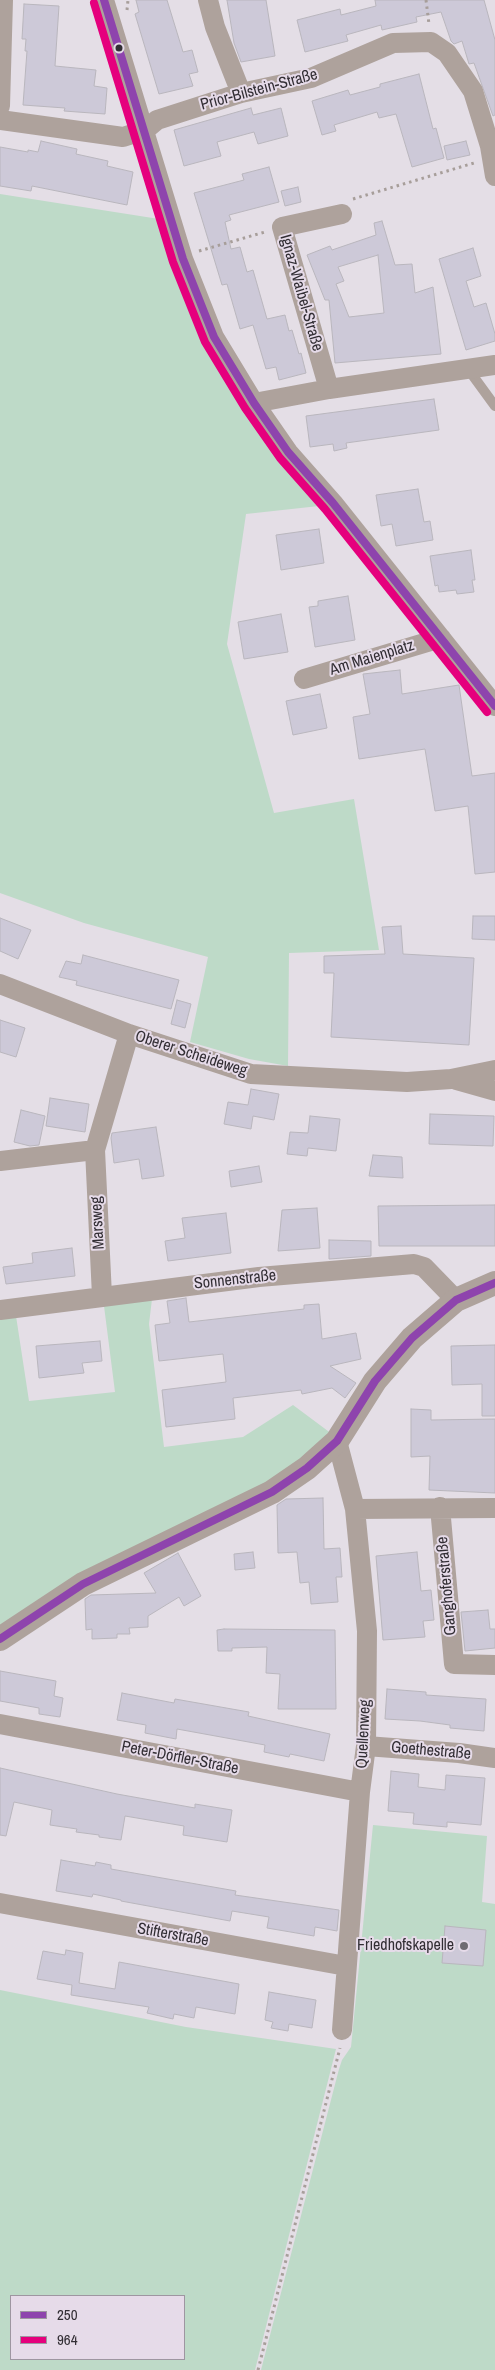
<!DOCTYPE html>
<meta charset="utf-8">
<style>
body{margin:0}
#map{position:relative;width:495px;height:2370px;overflow:hidden;background:#e4dee6;font-family:"Archivo Narrow",sans-serif}
canvas{display:block}
.legend{position:absolute;left:10px;top:2295px;width:175px;height:65px;box-sizing:border-box;background:#e6dbe9;border:1px solid #9e96a1;margin:0;padding:6px 9px;list-style:none;font-size:15px;color:#322e34}
.legend li{display:flex;align-items:center;gap:10px;height:25px}
.legend b{width:25px;border:1px solid #9e96a1}
</style>
<div id="map">
<canvas width="495" height="2370"></canvas>
<ul class="legend">
<li><b style="height:6px;background:#8e44ad"></b>250</li>
<li><b style="height:6px;background:#e5007d"></b>964</li>
</ul>
</div>
<script>
const g = document.querySelector('canvas').getContext('2d');
g.lineJoin = 'round';
function fillPath(path, color) { g.fillStyle = color; g.fill(path, 'evenodd'); }
const toPath = rows => new Path2D(rows.map(r => 'M' + r).join(''));
function strokePath(path, color, width, dash) { g.strokeStyle = color; g.lineWidth = width; g.lineCap = dash ? 'butt' : 'round'; g.setLineDash(dash || []); g.stroke(path); }
function label(font, color, halo, rows, align = 'center') {
  g.font = font + ' "Archivo Narrow",sans-serif'; g.lineWidth = 4; g.setLineDash([]); g.textBaseline = 'middle'; g.strokeStyle = halo; g.fillStyle = color; for (const [text, x, y, turn = 0] of rows) {
    g.save(); g.translate(x, y); g.rotate((+turn || 0) * Math.PI / 180); g.textAlign = isNaN(turn) ? turn : align; if (halo) g.strokeText(text, 0, 0); g.fillText(text, 0, 0); g.restore();
  }
}
fillPath(toPath([
 [0,194,159,219,184,298,200,335,239,404,280,459,319,506,246,514,227,644,274,813,354,799,379,950,289,953,288,1066,249,1059,190,1042,208,957,84,923,0,893],
 [152,1299,149,1324,164,1447,243,1437,293,1405,332,1434,269,1485,0,1627,0,1318,16,1316,29,1401,115,1392,104,1306],
 [373,1825,487,1836,482,1902,495,1904,495,2370,261,2370,339,2069,342,2060,351,2047],
 [0,1990,186,2027,336,2049,255,2370,0,2370],
 [11,2296,184,2296,184,2359,11,2359]
]), '#bedac8');
const building = toPath([
 [136,0,167,0,183,52,192,50,198,72,189,74,193,86,159,94,135,14,139,12,136,0],
 [227,0,266,0,275,56,241,62,234,43,227,0],
 [375,0,484,0,495,40,495,115,493,116,474,63,469,64,462,41,454,44,451,41,441,12,416,17,417,22,382,30,381,25,346,35,348,41,305,52,297,20,340,9,341,15,376,6,375,0],
 [24,4,59,6,55,66,96,70,94,86,107,88,105,114,64,111,65,108,23,105,27,51,25,51,26,39,22,39,24,4],
 [419,74,433,129,436,128,444,158,412,167,396,114,379,118,377,112,334,125,336,131,322,135,312,101,348,90,350,95,380,87,380,84,419,74],
 [251,108,253,115,281,108,288,136,258,144,254,132,217,142,221,156,184,166,174,130,251,108],
 [41,141,77,149,76,154,108,161,107,166,133,172,127,205,32,186,31,191,0,186,0,147,28,152,28,150,38,152,41,141],
 [466,141,470,155,447,160,444,146,466,141],
 [269,167,279,202,229,215,231,220,225,222,231,249,240,247,247,272,253,270,267,319,285,315,289,331,292,330,299,354,301,353,306,373,279,380,276,367,266,369,253,325,240,329,227,284,222,285,194,193,244,180,242,174,269,167],
 [298,187,301,202,285,206,281,191,298,187],
 [382,221,395,265,412,264,415,293,433,287,441,354,335,363,329,300,325,300,307,255,330,246,332,250,376,235,374,223,382,221],
 [378,255,384,313,349,317,336,284,344,281,338,267,378,255],
 [473,248,481,276,466,281,474,307,486,303,495,334,495,341,466,350,439,259,473,248],
 [434,399,439,430,346,443,347,448,334,451,333,444,310,447,306,416,434,399],
 [418,489,424,522,430,521,433,540,396,546,392,524,381,526,376,495,418,489],
 [319,529,324,563,281,570,276,535,319,529],
 [471,550,475,580,472,580,474,592,457,594,456,590,439,592,438,585,435,586,430,556,471,550],
 [348,596,355,640,315,647,309,607,318,606,318,601,348,596],
 [281,614,288,652,244,659,238,622,281,614],
 [400,670,402,694,459,685,472,776,495,773,495,872,475,874,468,806,435,811,425,749,359,759,353,717,370,714,363,674,400,670],
 [320,694,327,728,293,735,286,701,320,694],
 [473,916,495,916,495,940,472,939,473,916],
 [0,918,31,930,18,959,0,951,0,918],
 [401,926,403,954,474,958,469,1045,331,1037,334,973,324,973,324,956,385,954,382,927,401,926],
 [83,955,179,980,171,1009,76,985,77,981,59,977,66,961,81,964,83,955],
 [177,1000,191,1004,185,1028,171,1024,177,1000],
 [0,1020,25,1028,16,1057,0,1052,0,1020],
 [251,1089,279,1094,274,1120,253,1116,251,1129,224,1124,228,1102,248,1105,251,1089],
 [50,1098,89,1104,85,1132,46,1126,50,1098],
 [21,1110,45,1116,39,1145,30,1146,14,1142,21,1110],
 [430,1114,494,1116,493,1146,429,1144,430,1114],
 [310,1116,340,1119,336,1151,308,1148,307,1156,287,1154,290,1132,308,1133,310,1116],
 [156,1127,164,1176,142,1179,139,1159,114,1163,111,1138,112,1133,156,1127],
 [373,1155,402,1157,403,1178,369,1176,373,1155],
 [259,1166,262,1182,231,1187,229,1171,259,1166],
 [495,1205,495,1246,379,1246,378,1206,495,1205],
 [317,1208,320,1248,278,1251,282,1210,317,1208],
 [226,1213,231,1253,168,1261,165,1241,185,1238,182,1218,226,1213],
 [329,1240,371,1241,371,1256,329,1259,329,1240],
 [72,1248,75,1276,6,1284,3,1267,33,1263,32,1253,72,1248],
 [186,1298,189,1322,304,1309,304,1305,319,1304,322,1339,356,1333,361,1359,330,1366,356,1383,345,1398,332,1388,302,1394,301,1390,233,1398,235,1419,166,1427,162,1390,226,1382,223,1354,159,1361,155,1325,170,1323,167,1301,186,1298],
 [100,1341,102,1361,82,1363,84,1373,39,1378,36,1346,100,1341],
 [495,1345,495,1416,482,1416,482,1384,452,1385,451,1346,495,1345],
 [411,1409,431,1410,431,1420,495,1419,495,1493,429,1490,430,1456,411,1457,411,1409],
 [323,1498,324,1549,340,1548,342,1577,336,1577,338,1602,311,1604,309,1582,300,1583,297,1552,278,1553,277,1505,286,1499,323,1498],
 [253,1552,255,1568,235,1570,234,1554,253,1552],
 [417,1552,421,1591,431,1590,434,1620,423,1621,425,1637,383,1640,376,1556,417,1552],
 [178,1553,201,1596,184,1606,179,1597,148,1616,148,1627,129,1628,130,1634,117,1634,117,1638,92,1639,92,1629,86,1630,85,1599,91,1595,156,1593,144,1573,178,1553],
 [488,1610,490,1629,495,1629,495,1648,465,1651,461,1612,488,1610],
 [224,1629,335,1630,336,1709,278,1709,280,1674,266,1673,267,1647,232,1648,232,1651,218,1651,217,1630,224,1629],
 [0,1671,56,1681,54,1696,63,1698,60,1717,39,1714,39,1708,0,1701,0,1671],
 [387,1689,426,1692,426,1695,486,1699,484,1731,450,1728,450,1725,420,1721,385,1719,387,1689],
 [122,1693,174,1703,175,1699,249,1712,248,1716,330,1734,324,1761,290,1754,289,1757,264,1752,265,1745,177,1729,176,1739,145,1733,146,1725,117,1720,122,1693],
 [0,1768,117,1794,195,1808,195,1804,232,1810,227,1842,183,1835,184,1826,125,1816,121,1840,99,1837,99,1835,76,1832,77,1829,50,1825,52,1810,14,1802,6,1836,0,1835,0,1768],
 [391,1771,419,1774,418,1787,445,1790,446,1775,485,1778,481,1825,447,1822,447,1827,413,1824,414,1813,388,1811,391,1771],
 [61,1860,95,1866,96,1862,111,1865,111,1869,236,1891,235,1895,339,1910,337,1931,315,1927,314,1936,267,1928,269,1917,232,1911,230,1921,121,1901,121,1900,93,1894,92,1897,56,1891,61,1860],
 [445,1926,486,1930,483,1966,442,1963,445,1926],
 [66,1950,83,1953,79,1983,115,1989,119,1962,239,1984,235,2014,196,2007,194,2018,174,2014,173,2019,147,2013,149,2007,71,1995,72,1985,37,1979,43,1951,65,1955,66,1950],
 [269,1992,316,2000,312,2028,289,2024,288,2031,271,2028,273,2022,265,2020,269,1992]
]);
fillPath(building, '#cdc9d8');
strokePath(building, '#b9b6bd', 1);
strokePath(toPath([
 [426,0,429,24],
 [127,10,128,0],
 [353,199,474,163],
 [199,251,265,232],
 [258,2370,340,2048]
]), '#a79e9a', 3, [2.5, 4]);
strokePath(toPath([
 [468,369,495,406]
]), '#aea29c', 10);
strokePath(toPath([
 [104,0,183,259,214,337,254,403,288,452,333,503,495,706],
 [208,0,215,27,241,93],
 [0,106,3,0],
 [0,120,123,137,145,130,157,120,241,93,311,78,393,43,431,42,447,53,473,91,490,146,495,176],
 [329,389,282,227,342,214],
 [254,403,329,389,495,365],
 [304,679,441,638],
 [0,984,129,1034,251,1074,407,1082,451,1079,495,1070],
 [456,1080,495,1091],
 [0,1161,95,1150],
 [102,1296,95,1150,129,1034],
 [0,1310,259,1277,414,1264,424,1267,456,1300],
 [337,1441,355,1509,367,1631,366,1746,360,1792,342,2030],
 [440,1507,454,1664,495,1665],
 [355,1509,495,1508],
 [0,1724,360,1792],
 [366,1746,459,1753,495,1758],
 [0,1903,346,1966]
]), '#aea29c', 20);
strokePath(toPath([
 [0,1639,83,1584,272,1492,307,1468,337,1441,375,1381,412,1338,456,1300,495,1283]
]), '#aea29c', 24);
strokePath(toPath([
 [104,0,183,259,214,337,254,403,288,452,333,503,495,706],
 [0,1639,83,1584,272,1492,307,1468,337,1441,375,1381,412,1338,456,1300,495,1283]
]), '#8e44ad', 8);
strokePath(toPath([
 [94,3,173,262,205,342,245,408,280,458,325,509,487,712]
]), '#e5007d', 8);
for (const [x, y, r, color] of [
 [119,48,4.5,"#322e34"],
 [464,1946,5,"#706c72"]
]) { const dot = new Path2D(); dot.arc(x, y, r, 0, 2 * Math.PI); g.fillStyle = color; g.fill(dot); strokePath(dot, '#e6dbe9', 2); }
label('16px', '#322e34', '#e6dbe9', [
 ["Prior-Bilstein-Straße",259,90,-15],
 ["Ignaz-Waibel-Straße",301,293,74],
 ["Am Maienplatz",372,658,-17],
 ["Oberer Scheideweg",191,1054,18],
 ["Marsweg",98,1223,-93],
 ["Sonnenstraße",235,1280,-6],
 ["Ganghoferstraße",447,1586,-95],
 ["Quellenweg",364,1734,-87],
 ["Goethestraße",431,1751,5],
 ["Peter-Dörfler-Straße",180,1758,11],
 ["Stifterstraße",173,1935,10]
]);
label('16px', '#322e34', '#e6dbe9', [
 ["Friedhofskapelle",454,1946]
], 'right');
</script>
